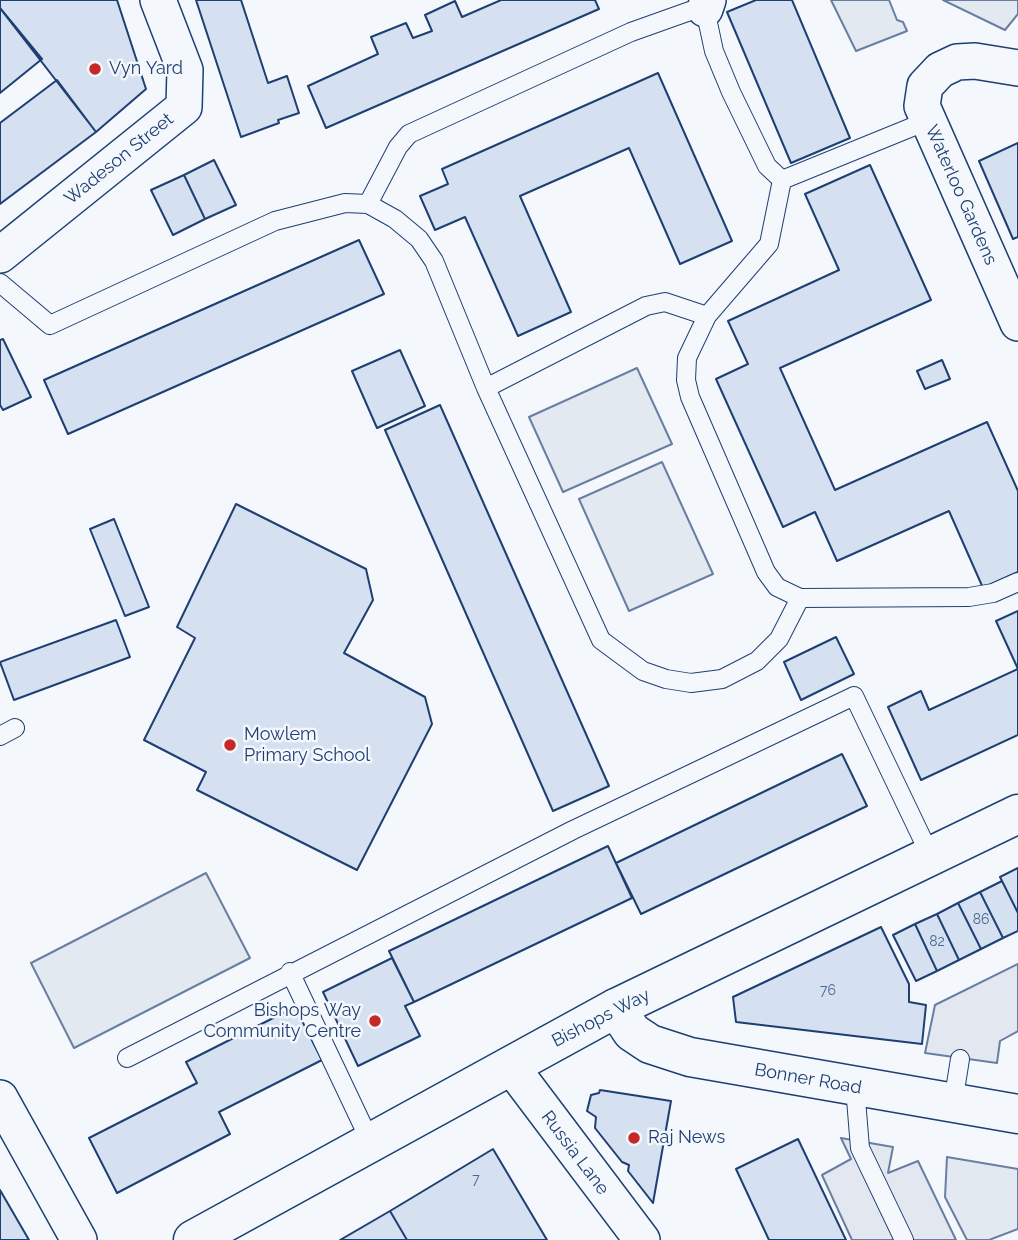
<!DOCTYPE html>
<style>
body{margin:0}
canvas{display:block;background:#f4f7fb}
</style>
<canvas width="1018" height="1240"></canvas>
<script>
const g = document.querySelector('canvas').getContext('2d');
g.lineJoin = 'round';
function fillPath(path, color) { g.fillStyle = color; g.fill(path, 'evenodd'); }
const toPath = rows => new Path2D(rows.map(r => 'M' + r).join(''));
function strokePath(path, color, width, dash) { g.strokeStyle = color; g.lineWidth = width; g.lineCap = dash ? 'butt' : 'round'; g.setLineDash(dash || []); g.stroke(path); }
function label(font, color, halo, rows, align = 'center') {
  g.font = font + ' Raleway,sans-serif'; g.lineWidth = 5; g.setLineDash([]); g.textBaseline = 'middle'; g.strokeStyle = halo; g.fillStyle = color; for (const [text, x, y, turn = 0] of rows) {
    g.save(); g.translate(x, y); g.rotate((+turn || 0) * Math.PI / 180); g.textAlign = isNaN(turn) ? turn : align; if (halo) g.strokeText(text, 0, 0); g.fillText(text, 0, 0); g.restore();
  }
}
const green = toPath([
 [831,0,889,0,897,20,903,22,907,31,856,51,831,0],
 [943,0,1018,0,1018,14,1005,30,943,0],
 [637,368,672,444,563,492,529,417,637,368],
 [662,462,713,574,629,611,579,499,662,462],
 [206,873,250,958,74,1048,31,963,206,873],
 [947,1157,1018,1169,1018,1229,989,1240,967,1240,945,1197,947,1157]
]);
fillPath(green, '#e3e9f0');
strokePath(green, '#687fa3', 2);
const parking = toPath([
 [1018,964,1018,1031,1000,1041,997,1063,925,1053,935,1005,1018,964],
 [841,1138,893,1147,888,1173,918,1161,956,1240,852,1240,822,1175,851,1159,841,1138]
]);
fillPath(parking, '#e3e8f0');
strokePath(parking, '#687fa3', 2);
const building = toPath([
 [0,0,117,0,146,89,96,132,0,8,0,0],
 [196,0,241,0,268,83,287,76,299,113,278,120,279,123,241,137,196,0],
 [501,0,595,0,599,9,326,128,308,86,378,54,371,37,406,23,413,38,432,31,425,15,455,1,462,17,501,0],
 [756,0,792,0,850,138,791,163,727,12,756,0],
 [0,8,42,59,0,93,0,8],
 [658,73,732,241,680,264,629,148,520,196,571,312,518,336,465,217,435,230,420,196,448,184,442,169,658,73],
 [57,80,96,132,0,204,0,123,57,80],
 [1018,143,1018,237,1013,239,979,161,1018,143],
 [214,160,236,205,205,219,184,175,214,160],
 [870,165,931,300,780,368,835,490,987,422,1018,491,1018,572,983,588,949,511,837,561,815,512,783,527,716,379,748,364,728,321,839,270,805,194,870,165],
 [184,175,205,219,173,235,151,190,184,175],
 [359,240,384,294,68,434,44,380,359,240],
 [3,339,31,397,3,410,0,405,0,340,3,339],
 [400,350,425,406,377,428,352,371,400,350],
 [942,360,950,379,925,389,917,371,942,360],
 [440,405,609,786,553,811,385,430,440,405],
 [236,504,366,569,373,600,344,653,425,697,432,724,357,870,197,790,206,772,144,740,195,638,177,627,236,504],
 [114,519,149,607,125,616,90,529,114,519],
 [1018,611,1018,669,996,621,1018,611],
 [116,620,130,657,14,700,0,662,116,620],
 [836,637,854,674,801,700,784,662,836,637],
 [1018,669,1018,735,921,780,888,707,921,691,929,710,1018,669],
 [842,754,867,806,641,914,616,863,842,754],
 [608,846,632,898,414,1002,389,951,608,846],
 [1018,868,1018,913,1000,877,1018,868],
 [1002,881,1018,913,1018,931,1003,938,980,892,1002,881],
 [980,892,1003,938,981,949,958,903,980,892],
 [958,903,981,949,959,960,937,914,958,903],
 [937,914,959,960,937,971,915,924,937,914],
 [915,924,937,971,916,981,893,935,915,924],
 [881,927,909,984,909,1002,926,1005,922,1044,736,1022,733,997,881,927],
 [392,958,414,1002,405,1006,420,1036,358,1066,323,992,392,958],
 [295,1007,322,1060,219,1112,230,1134,117,1193,89,1138,197,1083,186,1062,295,1007],
 [600,1090,671,1101,653,1203,628,1171,629,1165,622,1162,595,1128,596,1117,587,1111,591,1095,599,1093,600,1090],
 [798,1139,846,1240,769,1240,736,1169,798,1139],
 [493,1149,547,1240,407,1240,390,1211,493,1149],
 [0,1190,29,1240,0,1240,0,1190],
 [390,1211,407,1240,340,1240,390,1211]
]);
fillPath(building, '#d5e0f0');
strokePath(building, '#1d3f73', 2);
const service = toPath([
 [782,180,769,244,707,316,687,358,686,380,690,397,766,572,777,587,800,598,969,597,993,593,1018,582],
 [368,204,395,219,419,239,434,261,486,388,601,640,643,671,666,679,691,683,722,679,757,661,779,639,800,598],
 [0,283,50,325,275,221,345,203,368,204,398,147,409,134,631,32,690,11,705,9,714,51,731,92,767,166,782,180,927,121],
 [486,388,646,306,665,302,707,316],
 [0,736,15,728],
 [290,972,371,1143],
 [127,1058,573,830,854,696,931,857],
 [855,1087,860,1148,904,1240],
 [953,1103,960,1059]
]);
const minor = toPath([
 [705,9,708,0],
 [1018,68,975,61,957,62,940,70,925,86,922,106,1018,323],
 [0,255,184,107,185,70,158,0],
 [510,1065,642,1240],
 [0,1098,79,1240]
]);
const tertiary = toPath([
 [616,1008,632,1032,650,1044,690,1057,1018,1114]
]);
const secondary = toPath([
 [193,1240,616,1008,1018,814]
]);
strokePath(service, '#1d3f73', 20);
strokePath(minor, '#1d3f73', 38);
strokePath(tertiary, '#1d3f73', 41);
strokePath(secondary, '#1d3f73', 41);
strokePath(service, '#f4f7fb', 18);
strokePath(minor, '#f4f7fb', 35);
strokePath(tertiary, '#f4f7fb', 38);
strokePath(secondary, '#f4f7fb', 38);
for (const [x, y, r, color] of [
 [95,69,7,"#c62828"],
 [230,745,7,"#c62828"],
 [375,1021,7,"#c62828"],
 [634,1138,7,"#c62828"]
]) { const dot = new Path2D(); dot.arc(x, y, r, 0, 2 * Math.PI); g.fillStyle = color; g.fill(dot); strokePath(dot, '#f4f7fb', 2.5); }
label('14px', '#4b6792', null, [
 ["86",981,920],
 ["82",937,942],
 ["76",828,991],
 ["7",476,1180]
]);
label('18px', '#1d3f73', '#f4f7fb', [
 ["Vyn Yard",109,69],
 ["Mowlem",244,735],
 ["Primary School",244,756],
 ["Bishops Way",361,1011,"right"],
 ["Community Centre",361,1032,"right"],
 ["Raj News",648,1138]
], 'left');
label('18px', '#1d3f73', '#f4f7fb', [
 ["Wadeson Street",119,159,-39],
 ["Waterloo Gardens",961,195,66],
 ["Bishops Way",601,1018,-27],
 ["Bonner Road",808,1079,10],
 ["Russia Lane",575,1153,53]
]);
</script>
